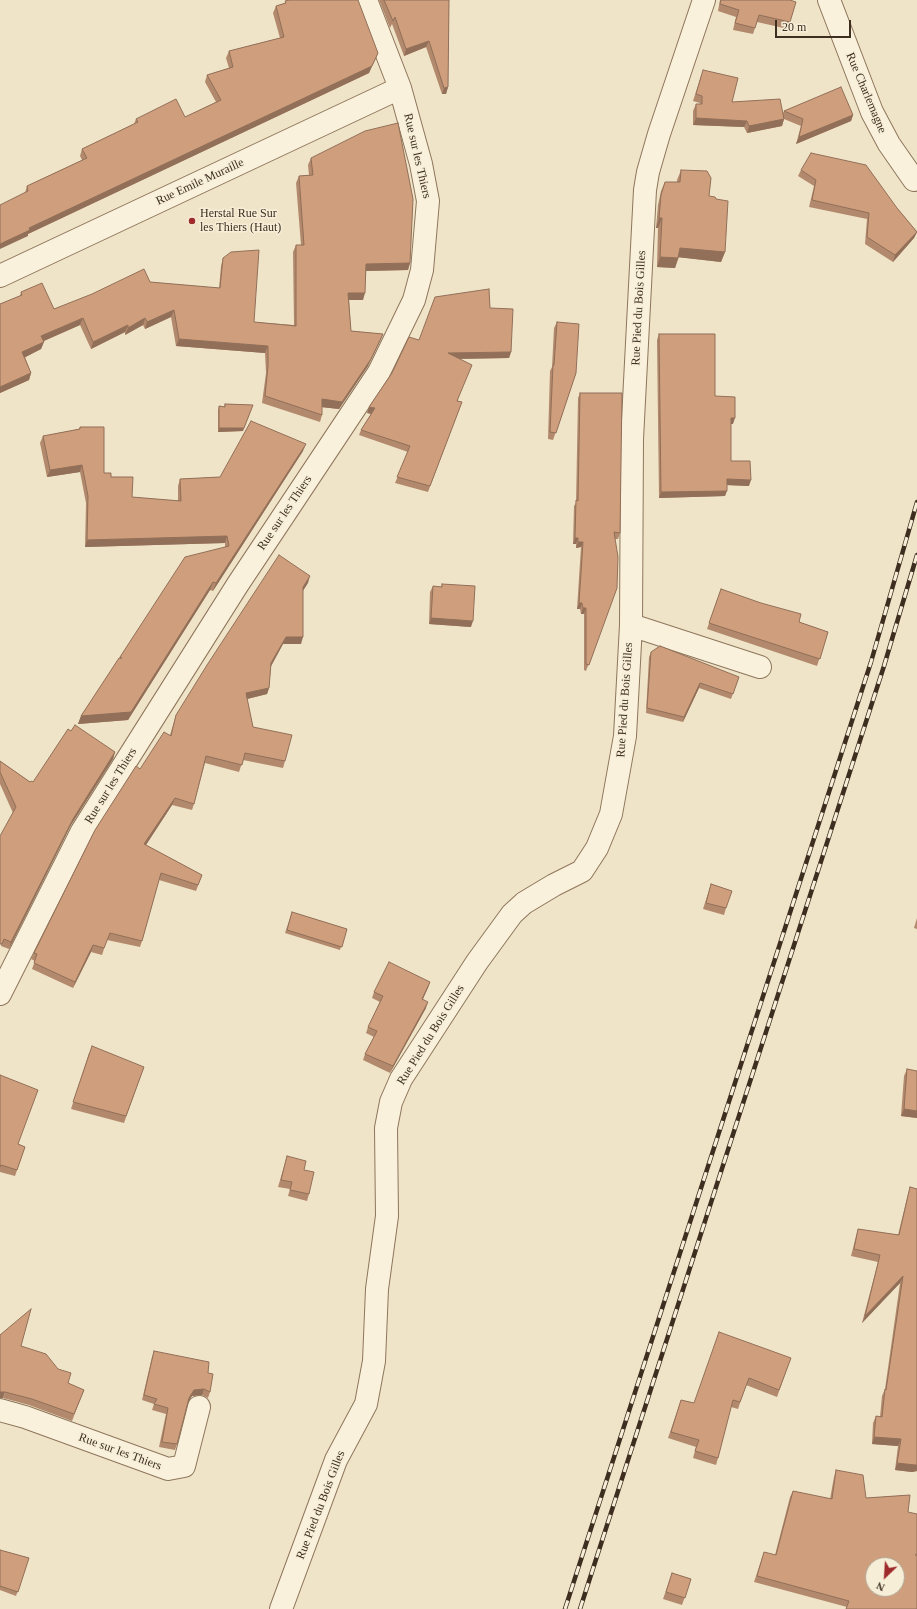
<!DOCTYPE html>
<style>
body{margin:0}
#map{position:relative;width:917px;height:1609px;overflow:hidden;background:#f0e4c8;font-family:"Times New Roman",serif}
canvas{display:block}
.north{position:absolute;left:865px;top:1557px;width:40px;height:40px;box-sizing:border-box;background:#f7eed8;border:1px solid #ada18e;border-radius:50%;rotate:205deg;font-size:11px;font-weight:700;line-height:16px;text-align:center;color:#3d2e20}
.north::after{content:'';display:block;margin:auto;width:14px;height:18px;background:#9e2a2b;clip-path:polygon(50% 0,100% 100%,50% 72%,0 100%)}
.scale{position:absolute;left:775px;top:20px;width:76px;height:18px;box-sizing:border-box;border:2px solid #3d2e20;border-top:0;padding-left:5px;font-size:12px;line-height:14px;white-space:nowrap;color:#3d2e20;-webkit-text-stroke:3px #f7eed8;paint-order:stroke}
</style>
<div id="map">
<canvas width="917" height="1609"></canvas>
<div class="north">N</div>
<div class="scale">20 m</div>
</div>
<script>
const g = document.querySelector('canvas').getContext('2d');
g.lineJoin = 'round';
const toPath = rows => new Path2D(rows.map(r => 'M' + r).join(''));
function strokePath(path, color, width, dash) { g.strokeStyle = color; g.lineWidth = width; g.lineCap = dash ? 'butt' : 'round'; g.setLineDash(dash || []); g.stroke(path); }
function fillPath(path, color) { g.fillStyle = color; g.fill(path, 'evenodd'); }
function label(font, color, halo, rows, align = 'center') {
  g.font = font + ' "Times New Roman",serif'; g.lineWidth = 3; g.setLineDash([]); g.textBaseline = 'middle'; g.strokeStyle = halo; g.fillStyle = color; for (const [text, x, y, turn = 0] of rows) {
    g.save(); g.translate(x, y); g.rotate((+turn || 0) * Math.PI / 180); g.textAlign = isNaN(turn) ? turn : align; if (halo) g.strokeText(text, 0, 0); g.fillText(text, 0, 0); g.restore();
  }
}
const street = toPath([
 [829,0,872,112,889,144,914,180],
 [0,276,400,88],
 [631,625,760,667],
 [0,994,82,831,238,584,379,372,414,300,422,270,428,201,421,164,400,88,366,0],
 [0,1410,25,1417,168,1469,184,1466,199,1407],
 [281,1609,336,1460,366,1404,374,1361,377,1289,387,1216,386,1128,391,1102,401,1079,477,962,512,914,524,903,554,885,582,871,597,848,611,814,625,736,631,625,632,439,645,190,648,172,659,134,704,0]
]);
strokePath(street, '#8d765c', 24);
strokePath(street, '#faf1dc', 22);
const rail = toPath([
 [565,1609,871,662,917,502],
 [580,1609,884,666,917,555]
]);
strokePath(rail, '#3d2e20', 4.5);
strokePath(rail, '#f7eed8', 3, [9]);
fillPath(toPath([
 [379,0,449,0,448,87,446,94,442,94,426,47,404,56,392,24,390,28],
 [720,0,790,0,790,22,788,29,757,22,753,34,733,30,736,17,718,11],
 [285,1,378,53,369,73,28,234,28,236,25,193,27,186,82,160,80,156,82,149,134,124,136,119,185,117,216,102,205,82,207,75,229,68,226,58,229,51,280,38,273,13,276,6,285,3],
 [701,76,732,102,783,113,784,111,853,115,851,121,796,144,801,126,784,119,782,126,747,133,744,127,693,125,693,111,696,104,700,104,700,103,693,101],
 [311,158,410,263,408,270,366,271,363,300,349,300,351,331,383,334,380,341,368,366,339,409,322,407,322,415,320,422,262,403,266,373,265,353,176,346,171,317,145,329,143,325,125,335,125,332,91,349,80,325,44,341,41,349,25,357,31,373,29,380,0,393,0,304,20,296,21,292,54,309,150,282,219,288,221,266,223,258,254,322,294,325,293,252,296,245,301,245,296,183,299,176,309,175,308,165],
 [681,170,709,196,725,252,721,262,679,257,675,268,657,267,658,228,656,228,658,205,661,191,665,182,677,182,677,180],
 [801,170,897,208,917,232,914,238,893,262,865,244,867,219,809,207,814,186,798,176],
 [490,308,511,352,509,358,460,359,458,401,462,402,428,492,395,483,408,452,359,435,361,430,371,414,367,413,419,340],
 [557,322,576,373,553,440,548,439,550,371,552,367,554,328],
 [659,334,715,396,733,424,731,424,731,461,749,486,727,485,725,496,659,498,657,340],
 [580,393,620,533,618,539,615,539,617,588,586,671,584,670,584,614,581,614,580,609,577,609,581,547,576,548,576,544,573,544,574,506,576,503,578,398],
 [225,404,253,405,243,431,218,432,218,410,219,406,224,407],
 [80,427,104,473,111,477,132,497,178,501,178,486,180,479,220,477,303,451,213,591,210,590,128,720,78,724,81,716,120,657,225,547,225,543,85,547,86,503,80,472,47,477,40,443,43,436,79,429],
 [308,583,303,590,301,644,283,644,271,666,269,688,267,694,247,699,253,727,285,761,283,768,243,760,239,772,205,763,194,804,192,810,172,805,146,845,202,875,196,891,159,880,142,941,140,947,107,940,102,955,91,952,73,988,32,969,35,961,31,959,34,953,140,769,170,735,176,715],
 [442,584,471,627,429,624,430,592,433,586,441,587],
 [721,589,799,622,828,632,817,666,707,629],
 [651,652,739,677,731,699,699,688,683,722,646,713,649,657],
 [71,731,115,752,113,759,71,825,9,949,1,946,13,813,0,784,0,761,30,782,33,782],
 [711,884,726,908,724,915,703,909],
 [292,912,347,929,340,950,285,933],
 [917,918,917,929,914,928],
 [430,982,423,999,426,1008,390,1073,363,1060,365,1054,374,1037,366,1033,368,1027,380,1002,372,998,374,992],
 [89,1053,144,1067,124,1123,71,1109],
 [907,1069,917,1118,901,1116,904,1076],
 [0,1075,18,1144,25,1147,15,1176,0,1172],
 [287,1156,304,1170,309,1194,307,1201,288,1196,290,1189,278,1187,285,1163],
 [910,1187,917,1189,917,1471,912,1472,895,1470,898,1446,872,1444,873,1423,876,1416,880,1417,882,1396,885,1389,900,1283,862,1323,878,1262,851,1256,856,1236,858,1229,898,1235,908,1194],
 [21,1346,68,1383,84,1390,72,1421,29,1405,3,1398],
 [154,1351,208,1373,210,1392,208,1398,202,1395,192,1396,188,1402,177,1444,175,1450,159,1447,166,1414,152,1410,154,1404,142,1400,152,1357],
 [791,1358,777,1397,746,1385,738,1409,731,1407,718,1458,716,1465,693,1458,696,1447,668,1438,681,1400,694,1403],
 [836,1470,866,1498,910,1495,847,1607,754,1582,762,1558,775,1555,790,1497,793,1491,830,1499,834,1477],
 [0,1550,29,1558,16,1596,0,1590],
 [672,1573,691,1579,682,1605,663,1599]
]), '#b2896c');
fillPath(toPath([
 [429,41,426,47,404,56,406,49],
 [378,53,369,73,28,234,28,236,0,249,0,244,29,228],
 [448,87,446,94,442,94,444,88],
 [853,115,851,121,796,144,799,137],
 [696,118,747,121,744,127,693,125],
 [784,119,782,126,747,133,749,126],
 [659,218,662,218,658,228,656,228],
 [917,232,914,238,893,262,895,255],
 [680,248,725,252,721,262,676,257],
 [660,257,678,258,675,268,657,267],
 [410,263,408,270,363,271,366,264],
 [348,293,365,293,363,300,346,300],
 [174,310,171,317,145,329,147,322],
 [83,318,80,325,39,343,41,336],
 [145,318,143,325,125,335,128,328],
 [128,325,125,332,91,349,93,342],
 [383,334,380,341,368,366,339,409,320,407,322,399],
 [179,339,268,346,265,353,176,346],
 [44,342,41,349,20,360,22,352],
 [511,352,509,358,446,359,448,353],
 [31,373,29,380,0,393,0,387],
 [369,407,375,408,373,414,367,413],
 [731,418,735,418,733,424,729,424],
 [219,428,244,428,243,431,218,432],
 [306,444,303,451,213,591,216,583],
 [82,465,80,472,47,477,50,470],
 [727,479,751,480,749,486,725,485],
 [727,491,725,496,659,498,661,492],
 [227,536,225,543,85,547,87,540],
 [575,538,578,538,576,544,573,544],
 [578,542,583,542,581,547,576,548],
 [310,576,308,583,301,594,303,587],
 [213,582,210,590,128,720,78,724,81,716],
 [579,603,582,603,580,609,577,609],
 [583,608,586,608,584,614,581,614],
 [431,618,473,621,471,627,429,624],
 [286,637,303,637,301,644,283,644,269,670,271,663],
 [700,683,699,688,683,722,684,717],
 [269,688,267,694,243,700,246,693],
 [115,752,113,759,71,825,9,949,11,942,73,819],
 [175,798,172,805,142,851,144,844],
 [93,945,91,952,73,988,75,982],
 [430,982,428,988,420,1005,422,999],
 [428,1002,426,1008,390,1073,393,1066],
 [904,1109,917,1111,917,1118,901,1116],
 [903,1276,900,1283,862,1323,865,1316],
 [204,1389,202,1395,192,1396,187,1404,189,1398,194,1390],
 [0,1392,5,1392,3,1398,0,1398],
 [874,1437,901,1439,898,1446,872,1444],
 [897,1463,917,1465,917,1471,912,1472,895,1470]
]), '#916f58');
const building = toPath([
 [289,0,358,0,378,53,372,66,29,228,30,230,0,244,0,205,28,191,27,186,87,158,82,149,138,122,136,119,176,99,185,117,221,100,207,75,233,67,229,51,284,37,276,6,286,3,285,1,289,0],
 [384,0,449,0,448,87,444,88,429,41,406,49,395,17,393,21,384,0],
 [721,0,790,0,796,2,790,22,759,15,755,28,735,23,739,10,720,4,721,0],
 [703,70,738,78,732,102,780,99,784,119,749,126,747,121,696,118,696,104,702,104,702,96,696,94,703,70],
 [841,87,853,115,799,137,803,119,784,111,841,87],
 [398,123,413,199,410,263,366,264,365,293,348,293,351,331,383,334,371,359,342,402,322,399,322,415,265,396,268,366,268,346,179,339,174,310,147,322,145,318,128,328,128,325,93,342,83,318,41,336,44,342,22,352,31,373,0,387,0,304,22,295,21,292,42,283,54,309,92,294,144,269,150,282,220,288,223,258,231,252,259,250,254,322,296,326,296,245,304,245,299,176,313,175,311,158,365,131,398,123],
 [811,153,866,165,897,208,917,232,895,255,867,237,869,213,812,200,816,180,801,170,811,153],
 [681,170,707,171,711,178,709,196,715,197,716,199,728,201,725,252,680,248,678,258,660,257,662,218,659,218,661,195,665,182,680,182,681,170],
 [489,289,490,308,513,309,511,352,448,353,472,365,457,401,462,402,430,486,397,477,410,446,361,430,375,408,369,407,392,373,409,337,419,340,435,297,489,289],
 [557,322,579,324,576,373,556,433,550,432,553,365,554,365,557,322],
 [659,334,715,334,715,396,735,397,735,418,731,418,731,461,750,461,751,480,727,479,727,491,661,492,659,334],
 [580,393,622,393,620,533,614,532,618,557,617,588,589,665,586,664,586,608,583,608,582,603,579,603,583,542,578,542,578,538,575,538,576,500,578,501,580,393],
 [225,404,253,405,244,428,219,428,219,406,225,407,225,404],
 [251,421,306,444,216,583,213,582,131,712,81,716,119,658,122,658,120,657,185,557,229,546,227,536,87,540,88,496,82,465,50,470,43,436,80,429,80,427,104,427,104,473,111,473,111,477,133,477,132,497,181,501,180,479,220,477,251,421],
 [279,555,310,576,303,587,303,637,286,637,271,663,269,688,246,693,253,727,292,735,285,761,245,753,242,765,206,756,194,804,175,798,144,844,202,875,198,885,161,873,142,941,110,933,104,948,93,945,75,982,34,963,37,954,34,953,95,830,136,766,140,769,164,732,171,736,176,715,207,665,279,555],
 [442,584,475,586,473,621,431,618,433,586,442,587,442,584],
 [721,589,761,603,801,614,799,622,828,632,820,659,709,623,721,589],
 [660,646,739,677,733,694,700,683,684,717,647,708,651,652,660,646],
 [75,725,115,752,73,819,11,942,4,939,2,944,0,944,0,836,16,807,0,772,0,761,30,782,31,781,33,782,68,729,71,731,75,725],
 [711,884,732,891,726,908,706,903,711,884],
 [292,912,347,929,342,947,287,930,292,912],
 [389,962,430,982,422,999,428,1002,393,1066,365,1054,377,1031,368,1027,383,996,374,992,389,962],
 [92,1046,144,1067,126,1116,73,1102,92,1046],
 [907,1069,917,1071,917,1111,904,1109,907,1069],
 [0,1075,38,1090,18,1144,25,1147,17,1170,1,1165,0,1167,0,1075],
 [287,1156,306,1161,304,1170,314,1172,309,1194,290,1190,292,1182,281,1180,287,1156],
 [910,1187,917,1189,917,1465,915,1465,897,1463,901,1439,874,1437,876,1416,882,1417,885,1389,886,1390,903,1276,865,1316,880,1255,854,1249,858,1229,899,1235,910,1187],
 [31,1309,21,1346,46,1354,58,1369,71,1373,68,1383,84,1390,74,1414,32,1399,5,1392,0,1392,0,1335,31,1309],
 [719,1332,791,1358,779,1390,749,1378,740,1402,733,1400,718,1458,695,1451,699,1440,671,1432,681,1400,694,1403,719,1332],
 [154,1351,209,1362,208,1373,213,1374,210,1392,204,1389,194,1390,189,1398,177,1444,162,1442,168,1408,154,1404,157,1399,144,1395,154,1351],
 [836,1470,863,1475,866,1498,910,1495,908,1512,917,1514,917,1554,915,1555,917,1555,917,1609,846,1609,849,1601,757,1576,764,1552,776,1555,793,1491,832,1499,836,1470],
 [873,1565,897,1565,897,1589,873,1589,873,1565],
 [0,1550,29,1558,18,1592,0,1586,0,1550],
 [672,1573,691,1579,685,1598,666,1592,672,1573]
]);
fillPath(building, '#cf9f7d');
strokePath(building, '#916f58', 1);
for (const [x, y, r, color] of [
 [192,221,4,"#9e2a2b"]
]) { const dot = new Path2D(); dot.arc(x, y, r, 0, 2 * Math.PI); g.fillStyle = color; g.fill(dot); strokePath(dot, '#f7eed8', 1.5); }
label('12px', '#3d2e20', '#f7eed8', [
 ["Rue Charlemagne",866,93,67],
 ["Rue sur les Thiers",417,156,77],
 ["Rue Emile Muraille",200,182,-25],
 ["Rue Pied du Bois Gilles",639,308,-87],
 ["Rue sur les Thiers",285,513,-56],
 ["Rue Pied du Bois Gilles",625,700,-86],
 ["Rue sur les Thiers",111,786,-58],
 ["Rue Pied du Bois Gilles",431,1035,-58],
 ["Rue sur les Thiers",120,1452,20],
 ["Rue Pied du Bois Gilles",321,1505,-69]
]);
label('12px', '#3d2e20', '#f7eed8', [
 ["Herstal Rue Sur",200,214],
 ["les Thiers (Haut)",200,228]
], 'left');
</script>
